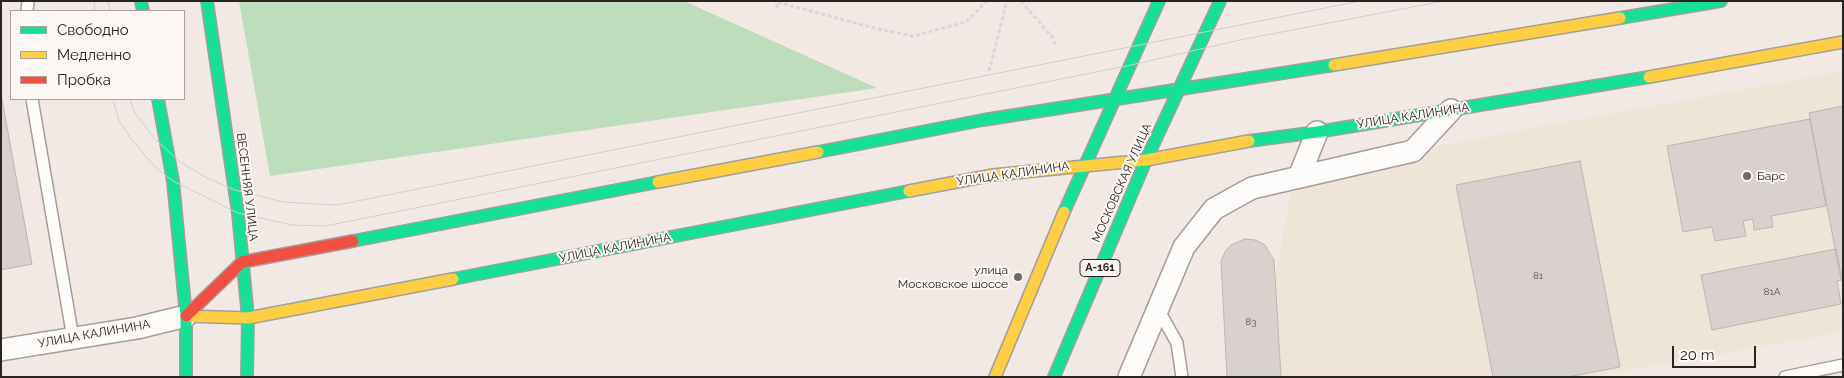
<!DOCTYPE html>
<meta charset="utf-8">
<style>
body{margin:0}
#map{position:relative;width:1844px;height:378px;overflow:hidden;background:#f2e9e5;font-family:Raleway,sans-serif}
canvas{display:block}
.frame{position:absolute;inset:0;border:2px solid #2a2421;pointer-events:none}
.legend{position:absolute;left:10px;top:10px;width:175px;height:90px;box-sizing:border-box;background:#fdf7f3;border:1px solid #a9a39f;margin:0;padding:6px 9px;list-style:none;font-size:15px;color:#2a2421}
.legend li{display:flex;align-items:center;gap:10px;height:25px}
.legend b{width:25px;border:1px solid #a9a39f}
.scale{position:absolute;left:1672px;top:346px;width:84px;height:22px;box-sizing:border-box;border:2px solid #2a2421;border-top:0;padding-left:6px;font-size:15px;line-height:18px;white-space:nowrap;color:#2a2421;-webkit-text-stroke:4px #fdf7f3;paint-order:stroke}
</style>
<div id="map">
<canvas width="1844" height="378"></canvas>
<div class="frame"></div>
<ul class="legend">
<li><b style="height:6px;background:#16e098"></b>Свободно</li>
<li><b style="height:6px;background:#ffcf43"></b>Медленно</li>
<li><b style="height:6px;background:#f24e42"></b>Пробка</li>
</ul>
<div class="scale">20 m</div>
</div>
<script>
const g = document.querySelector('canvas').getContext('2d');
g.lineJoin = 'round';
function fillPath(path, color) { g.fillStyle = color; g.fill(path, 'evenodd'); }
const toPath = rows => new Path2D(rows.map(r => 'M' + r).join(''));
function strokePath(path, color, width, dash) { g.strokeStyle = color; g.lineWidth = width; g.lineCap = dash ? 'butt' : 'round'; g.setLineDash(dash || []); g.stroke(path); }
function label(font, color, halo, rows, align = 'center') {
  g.font = font + ' Raleway,sans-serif'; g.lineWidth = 4; g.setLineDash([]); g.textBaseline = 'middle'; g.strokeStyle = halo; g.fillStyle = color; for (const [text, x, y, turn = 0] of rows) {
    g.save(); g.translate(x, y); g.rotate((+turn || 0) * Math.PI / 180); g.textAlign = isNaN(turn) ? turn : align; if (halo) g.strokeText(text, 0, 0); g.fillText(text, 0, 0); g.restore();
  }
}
fillPath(toPath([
 [1843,71,1843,332,1590,377,1256,377,1295,172]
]), '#eee4d7');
fillPath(toPath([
 [239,1,684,1,877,88,270,176]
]), '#bdddbc');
const building = toPath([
 [1,94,32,264,1,270,1,94],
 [1843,106,1843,279,1841,279,1809,113,1843,106],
 [1810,119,1826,206,1771,216,1773,227,1754,230,1753,219,1743,221,1746,236,1715,241,1712,227,1683,232,1667,146,1810,119],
 [1580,161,1620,367,1567,377,1493,377,1456,185,1580,161],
 [1245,239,1255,240,1264,244,1274,260,1281,377,1227,377,1221,261,1225,252,1231,245,1245,239],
 [1836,249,1842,280,1837,281,1841,304,1712,330,1701,275,1836,249]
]);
fillPath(building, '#d9d1ce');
strokePath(building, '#bcb5b1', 1);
const lane = toPath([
 [27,11,28,1],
 [32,99,73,338],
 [1158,309,1177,343,1182,377],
 [1785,377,1843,365]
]);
const street = toPath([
 [1299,177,1317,132],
 [1,350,137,328,186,316],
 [1129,377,1184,247,1214,209,1252,188,1413,151,1451,110]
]);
const fast = toPath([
 [141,1,143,11],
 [207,1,238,213,248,318,247,377],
 [1620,18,1721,1],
 [158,99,173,181,186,316,186,377],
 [1249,141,1317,132,1649,77],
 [818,152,983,120,1334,65],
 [1064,212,1159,1],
 [353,241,658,182],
 [453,279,909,191],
 [1054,377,1146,160,1220,1]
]);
const slow = toPath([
 [1334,65,1620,18],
 [1649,77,1843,42],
 [658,182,818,152],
 [909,191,993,175,1146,160,1249,141],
 [186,316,248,318,453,279],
 [995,377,1064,212]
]);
const jam = toPath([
 [186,316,242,262,353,241]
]);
strokePath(lane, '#a49e9a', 14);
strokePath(street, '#a49e9a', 24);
strokePath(fast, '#a49e9a', 14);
strokePath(slow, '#a49e9a', 14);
strokePath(jam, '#a49e9a', 14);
strokePath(toPath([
 [1021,1,1054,39,1055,47],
 [777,8,777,2,878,29,913,36,966,22,987,1],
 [989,71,1007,1]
]), '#dad7d6', 3, [4, 2.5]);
strokePath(lane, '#fdfcfb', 11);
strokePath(street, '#fdfcfb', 21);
strokePath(fast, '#16e098', 11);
strokePath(slow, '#ffcf43', 11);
strokePath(jam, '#f24e42', 11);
strokePath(toPath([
 [94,1,95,11],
 [108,1,110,11],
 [113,99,119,121,129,136,155,167,173,181,238,213,292,225,325,226,1131,65,1240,40,1444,1],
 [130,99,134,111,154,138,180,162,207,178,235,190,283,202,337,205,1360,1]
]), '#d0cecc', 1);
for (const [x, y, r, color] of [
 [1747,176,5,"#706966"],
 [1018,277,5,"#706966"]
]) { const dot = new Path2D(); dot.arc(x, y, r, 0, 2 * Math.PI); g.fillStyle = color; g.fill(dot); strokePath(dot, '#fdf7f3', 2); }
label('10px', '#564f4c', null, [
 ["81",1538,276],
 ["81А",1772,292],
 ["83",1251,322]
]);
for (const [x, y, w] of [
 [1100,268,40]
]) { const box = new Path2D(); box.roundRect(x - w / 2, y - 8.5, w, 17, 4); g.fillStyle = '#fdf7f3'; g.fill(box); strokePath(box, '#2a2421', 1); }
label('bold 11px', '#2a2421', null, [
 ["А-161",1100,268]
]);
label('12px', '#2a2421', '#fdf7f3', [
 ["УЛИЦА КАЛИНИНА",1413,116,-9],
 ["УЛИЦА КАЛИНИНА",1013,174,-8],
 ["МОСКОВСКАЯ УЛИЦА",1122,183,-66],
 ["ВЕСЕННЯЯ УЛИЦА",247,187,83],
 ["УЛИЦА КАЛИНИНА",615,248,-11],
 ["УЛИЦА КАЛИНИНА",94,334,-10]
]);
label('12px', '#2a2421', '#fdf7f3', [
 ["Барс",1757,176],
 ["улица",1008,270,"right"],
 ["Московское шоссе",1008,284,"right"]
], 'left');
</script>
